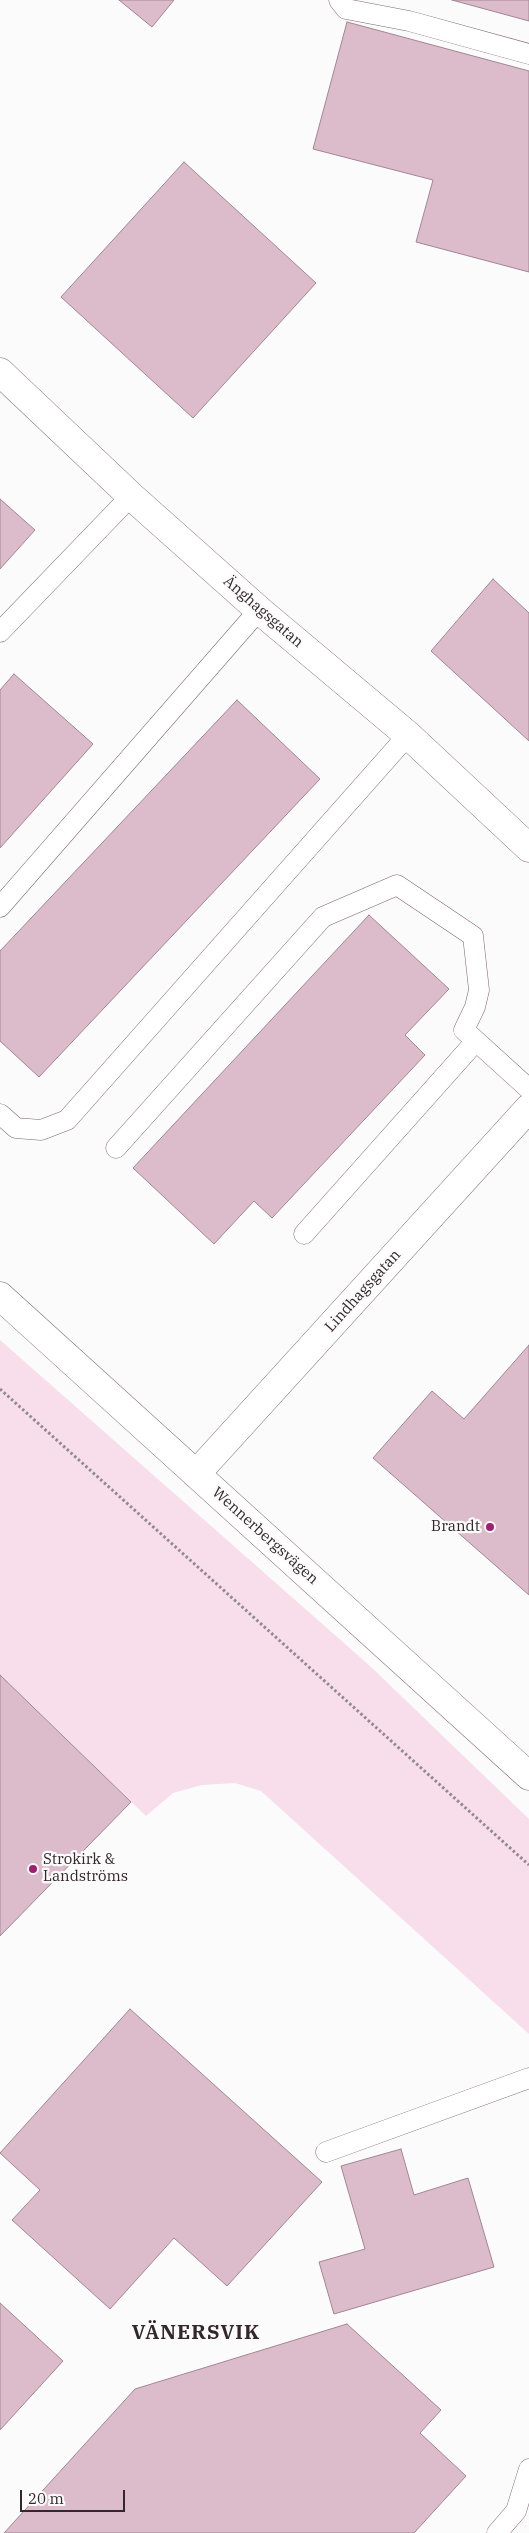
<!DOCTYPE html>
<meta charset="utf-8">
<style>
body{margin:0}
#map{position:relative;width:529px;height:2533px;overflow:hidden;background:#fbfbfb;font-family:"IBM Plex Serif",serif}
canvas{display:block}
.scale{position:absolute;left:20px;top:2490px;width:105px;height:22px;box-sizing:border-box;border:2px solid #33272c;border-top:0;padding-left:6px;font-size:15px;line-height:18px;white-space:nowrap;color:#33272c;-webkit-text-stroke:4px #fbfbfb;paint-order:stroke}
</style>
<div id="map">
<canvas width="529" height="2533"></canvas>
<div class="scale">20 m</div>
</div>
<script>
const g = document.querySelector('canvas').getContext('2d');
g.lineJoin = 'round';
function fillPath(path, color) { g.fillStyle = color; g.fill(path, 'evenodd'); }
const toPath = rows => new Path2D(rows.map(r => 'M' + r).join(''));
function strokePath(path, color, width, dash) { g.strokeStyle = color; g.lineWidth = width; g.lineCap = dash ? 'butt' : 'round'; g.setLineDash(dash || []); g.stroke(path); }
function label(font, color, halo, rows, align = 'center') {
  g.font = font + ' "IBM Plex Serif",serif'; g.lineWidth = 4.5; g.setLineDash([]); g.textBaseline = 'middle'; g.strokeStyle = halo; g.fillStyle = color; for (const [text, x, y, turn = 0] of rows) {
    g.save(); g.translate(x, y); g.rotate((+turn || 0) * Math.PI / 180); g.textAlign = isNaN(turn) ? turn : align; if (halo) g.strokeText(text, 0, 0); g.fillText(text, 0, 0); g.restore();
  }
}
fillPath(toPath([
 [0,1340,370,1666,529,1819,529,2034,261,1791,235,1783,202,1785,173,1793,146,1816,0,1675]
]), '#f8ddea');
const building = toPath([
 [119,0,174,0,152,27,119,0],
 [452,0,529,0,529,21,452,0],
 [347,22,529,71,529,272,416,242,433,180,313,149,347,22],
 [184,162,316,283,193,418,61,297,184,162],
 [0,499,35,530,0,569,0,499],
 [493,579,529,613,529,741,431,651,493,579],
 [14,674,93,744,0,848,0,690,14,674],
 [237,700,320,779,39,1077,0,1041,0,951,237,700],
 [369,915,449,989,405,1035,425,1055,272,1218,254,1201,214,1244,133,1168,369,915],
 [529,1345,529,1595,373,1458,432,1391,464,1419,529,1345],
 [0,1675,131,1802,0,1936,0,1675],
 [130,2009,322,2182,227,2286,174,2238,110,2309,12,2220,40,2190,0,2153,130,2009],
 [401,2149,414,2195,468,2178,494,2267,334,2314,319,2262,365,2249,341,2166,401,2149],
 [0,2303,63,2361,0,2430,0,2303],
 [347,2324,441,2410,420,2433,466,2476,414,2533,4,2533,135,2389,347,2324]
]);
fillPath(building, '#dcbccb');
strokePath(building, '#a38593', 1);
const service = toPath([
 [339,0,346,9,409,21,529,54],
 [0,632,131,496],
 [0,907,259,610],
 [0,1114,16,1128,41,1130,67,1120,408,735],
 [116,1148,323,917,397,885,473,936,479,990,475,1007,464,1030,529,1089],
 [304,1234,476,1041],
 [326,2152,529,2078],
 [497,2533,516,2511,529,2469]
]);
const minor = toPath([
 [0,372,131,496,259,610,408,735,529,848],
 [196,1474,529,1108]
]);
const tertiary = toPath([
 [0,1296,529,1776]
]);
strokePath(service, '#816573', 21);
strokePath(minor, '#816573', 29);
strokePath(tertiary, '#816573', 29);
strokePath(toPath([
 [0,1389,529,1865]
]), '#918a8d', 3, [2.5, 2.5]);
strokePath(service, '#fff', 20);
strokePath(minor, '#fff', 28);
strokePath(tertiary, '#fff', 28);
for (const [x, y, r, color] of [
 [490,1527,5,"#a11f70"],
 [33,1869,5,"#a11f70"]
]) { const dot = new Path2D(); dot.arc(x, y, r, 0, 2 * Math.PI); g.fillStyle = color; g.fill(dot); strokePath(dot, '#fbfbfb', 2); }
label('15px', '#33272c', '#fbfbfb', [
 ["Änghagsgatan",263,612,41],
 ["Lindhagsgatan",363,1291,-48],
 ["Wennerbergsvägen",265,1536,42]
]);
label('15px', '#33272c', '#fbfbfb', [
 ["Brandt",480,1527],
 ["Strokirk &",43,1860,"left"],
 ["Landströms",43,1877,"left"]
], 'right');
g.letterSpacing = '1px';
label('bold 20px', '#33272c', '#fbfbfb', [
 ["VÄNERSVIK",196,2333]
]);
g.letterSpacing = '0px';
</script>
